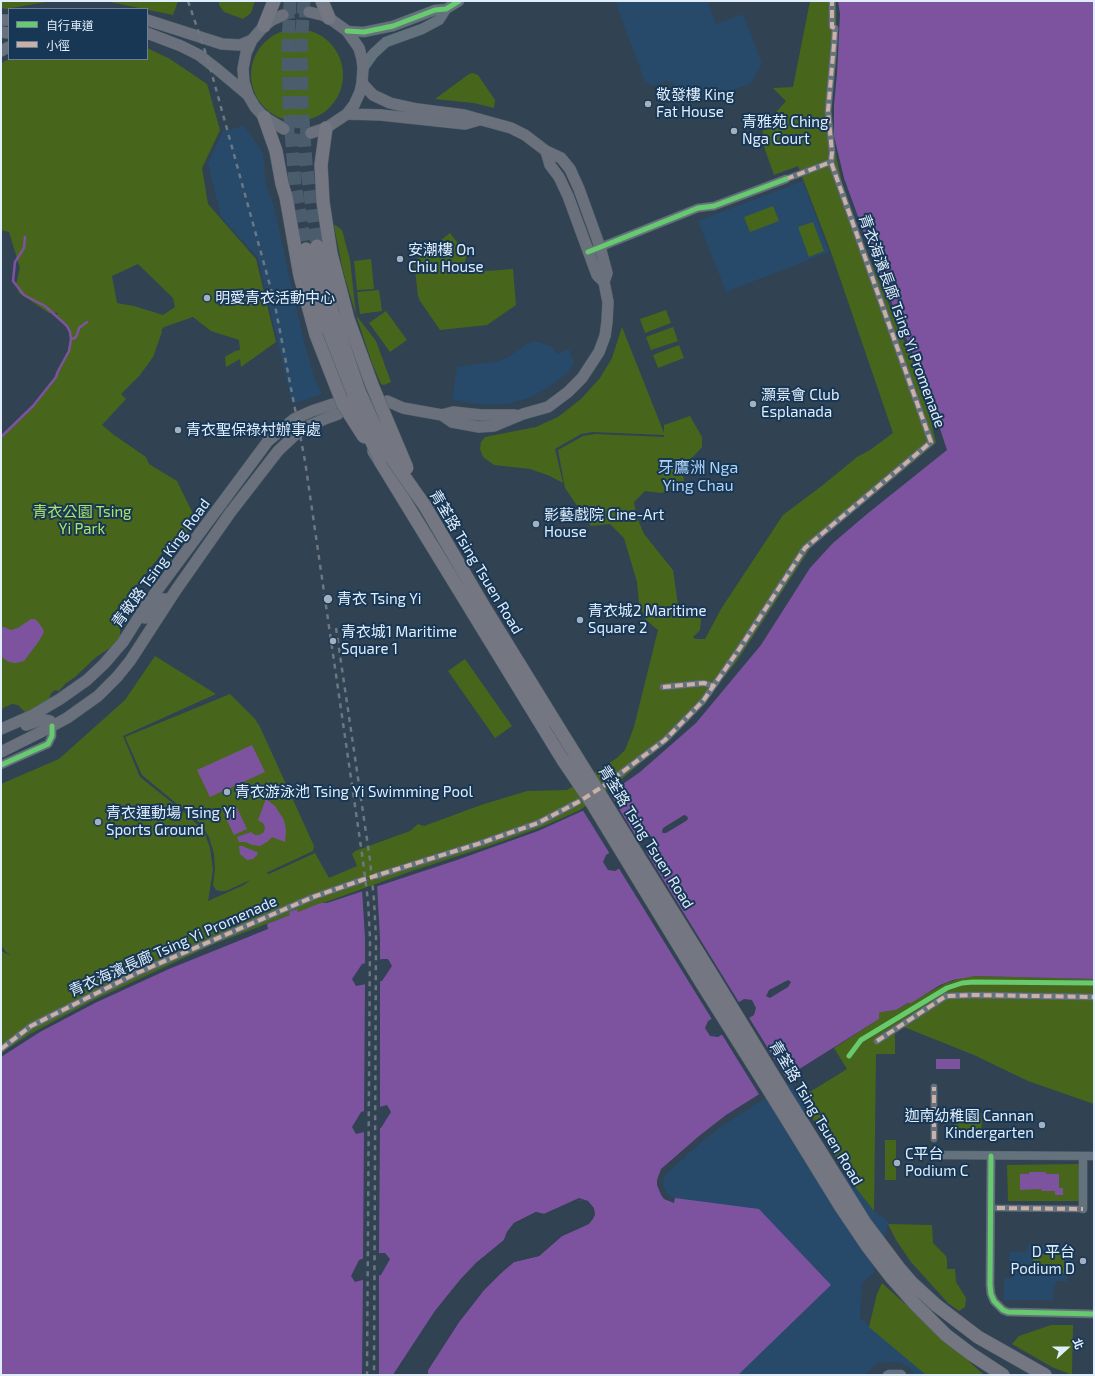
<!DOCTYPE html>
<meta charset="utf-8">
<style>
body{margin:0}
#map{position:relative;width:1095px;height:1376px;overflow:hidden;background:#314252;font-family:"Exo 2","Noto Sans TC",sans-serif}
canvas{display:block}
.frame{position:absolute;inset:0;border:2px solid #dfedfc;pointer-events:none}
.legend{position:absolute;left:8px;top:8px;width:140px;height:52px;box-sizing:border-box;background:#183755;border:1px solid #688098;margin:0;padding:5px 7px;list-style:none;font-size:12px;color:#dfedfc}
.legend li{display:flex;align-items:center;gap:8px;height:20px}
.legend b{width:20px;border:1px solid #688098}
.north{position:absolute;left:1047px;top:1328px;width:40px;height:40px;-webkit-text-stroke:3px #183755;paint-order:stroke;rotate:69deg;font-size:11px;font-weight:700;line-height:16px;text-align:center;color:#dfedfc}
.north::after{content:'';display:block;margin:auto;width:14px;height:18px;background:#dfedfc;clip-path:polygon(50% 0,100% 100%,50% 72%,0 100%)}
</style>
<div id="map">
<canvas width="1095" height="1376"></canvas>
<div class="frame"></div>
<ul class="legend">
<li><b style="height:5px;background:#67ca6e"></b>自行車道</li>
<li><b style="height:5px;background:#cab0a6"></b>小徑</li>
</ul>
<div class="north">北</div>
</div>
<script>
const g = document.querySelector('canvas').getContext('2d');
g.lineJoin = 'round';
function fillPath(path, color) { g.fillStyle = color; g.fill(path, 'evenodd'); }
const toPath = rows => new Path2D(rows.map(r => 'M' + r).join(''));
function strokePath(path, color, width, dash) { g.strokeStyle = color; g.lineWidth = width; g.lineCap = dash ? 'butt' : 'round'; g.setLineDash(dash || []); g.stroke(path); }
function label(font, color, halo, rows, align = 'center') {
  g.font = font + ' "Exo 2","Noto Sans TC",sans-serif'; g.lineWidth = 4; g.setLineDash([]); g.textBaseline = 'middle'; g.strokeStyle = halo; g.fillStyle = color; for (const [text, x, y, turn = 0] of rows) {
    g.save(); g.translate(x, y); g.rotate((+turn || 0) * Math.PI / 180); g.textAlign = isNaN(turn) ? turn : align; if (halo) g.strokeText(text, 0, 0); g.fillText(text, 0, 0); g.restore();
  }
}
fillPath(toPath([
 [615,1,708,1,716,24,743,14,762,64,750,84,710,97,667,81,654,86,645,82],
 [244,126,263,153,266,185,273,203,303,338,314,377,322,394,292,404,258,258,221,217,208,164,223,131],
 [803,181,829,252,726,292,698,221],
 [535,341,553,347,556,354,569,349,574,364,567,373,549,387,529,398,507,404,485,405,452,400,457,367,499,361,512,355,526,344],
 [790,1082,807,1109,793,1117,833,1181,846,1173,874,1211,889,1222,874,1272,862,1283,860,1318,927,1371,934,1375,913,1375,911,1369,900,1362,877,1363,867,1373,868,1375,428,1375,539,1256,657,1185,661,1195,664,1199,674,1203,675,1198,671,1197,666,1192,663,1185,664,1178,667,1173,699,1144,719,1128],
 [1028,1245,1069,1246,1069,1251,1073,1253,1073,1269,1070,1269,1070,1273,1067,1273,1067,1282,1056,1281,1056,1284,1054,1284,1053,1300,1004,1300,1004,1278,1014,1278,1014,1271,1009,1270,1010,1252,1025,1252,1025,1251,1028,1250]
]), '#27496a');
fillPath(toPath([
 [1,1,52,1,6,9,1,8],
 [105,1,178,1,173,15],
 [219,1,255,1,251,13,243,19,224,12,219,5],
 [810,1,836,1,837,54,831,102,832,138,847,205,923,386,936,443,811,547,737,661,712,692,682,727,623,778,580,810,542,827,495,844,409,872,298,912,297,909,290,912,290,915,214,944,92,1001,30,1034,1,1053,1,951,12,956,6,952,1,945,1,784,59,759,125,700,155,656,216,694,123,736,140,777,185,813,204,831,210,848,213,870,208,901,244,885,250,880,226,891,220,891,216,890,213,885,215,870,214,854,209,837,200,823,142,775,125,737,230,694,255,719,260,727,314,846,313,851,266,873,269,874,315,853,329,878,357,866,352,854,355,851,410,831,418,824,424,826,481,805,527,791,567,790,617,758,625,750,634,727,658,630,646,620,639,603,637,582,624,538,610,524,591,526,565,488,558,450,583,436,595,434,664,437,664,435,592,432,581,434,555,449,563,483,550,476,530,469,494,465,483,457,480,449,481,442,485,437,536,427,558,417,581,399,600,378,612,358,622,327,664,433,664,425,690,416,702,437,702,447,693,457,682,464,684,482,662,493,645,491,634,502,636,515,644,534,673,570,678,605,701,619,700,630,693,637,695,639,705,639,721,609,783,515,823,485,857,457,870,450,893,433,831,252,798,166,774,175,762,141,763,127,786,101,773,88,793,87],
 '251 75a46 46 0 1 1 92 0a46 46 0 1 1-92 0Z',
 [147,48,170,59,207,84,220,130,202,168,208,204,256,259,276,342,241,367,240,359,226,367,225,357,235,351,240,350,239,340,211,331,193,317,164,327,161,330,162,332,153,357,140,375,121,394,126,399,102,425,114,435,146,457,149,464,177,481,197,522,189,526,187,534,183,540,176,536,138,583,120,628,120,641,95,658,75,677,65,684,59,691,55,690,51,693,48,703,27,714,18,705,12,704,3,708,1,714,1,437,33,406,56,377,58,371,69,351,71,339,70,332,67,326,56,316,58,313,49,313,19,293,16,284,20,268,9,232,1,230,1,63,9,59,147,59],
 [138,264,173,298,175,307,163,315,134,306,117,303,112,276],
 [473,73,478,75,495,100,494,108,474,103,435,99,469,74],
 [773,206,779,221,750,232,744,217],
 [813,222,824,251,809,257,798,227],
 [335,225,342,230,350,260,356,315,376,341,391,382,384,385,381,384,372,363,356,315,343,271,334,226],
 [450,233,467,255,464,264,487,271,513,269,516,305,487,325,440,330,420,301,418,296,414,261],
 [371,259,374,289,357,290,354,261],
 [379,290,382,311,360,314,357,292],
 [666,310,671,323,645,333,640,319],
 [386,311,407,340,390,352,369,323],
 [673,327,678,341,651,350,646,337],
 [679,345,684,358,658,368,653,355],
 [465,659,512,726,495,738,448,671],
 [975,976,1094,979,1094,1104,1028,1081,974,1055,904,1027,895,1033,895,1054,876,1054,874,1211,849,1179,800,1098,847,1069,834,1048,879,1019,879,1013,882,1012,896,1010,946,983,965,977],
 [954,1113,982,1113,981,1138,954,1138],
 [885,1140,896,1140,896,1180,885,1180],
 [1080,1164,1080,1201,1008,1201,1007,1165],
 [888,1224,932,1225,933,1243,946,1256,947,1260,947,1269,955,1269,956,1282,966,1298,965,1307,959,1311,948,1303,911,1262,896,1240],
 [1033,1254,1064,1254,1064,1273,1033,1272],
 [882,1283,943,1338,984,1375,926,1375,869,1327,877,1294],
 [1051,1325,1073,1325,1072,1375,1052,1367,1012,1344,1019,1336]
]), '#47661c');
fillPath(toPath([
 [838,1,1094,1,1094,979,975,976,953,980,940,985,911,1003,908,1003,896,1010,882,1012,879,1013,879,1019,726,1115,699,1136,661,1169,657,1180,657,1185,661,1195,664,1199,674,1203,675,1198,759,1209,831,1285,738,1375,428,1375,428,1370,459,1322,484,1290,501,1273,514,1262,539,1256,562,1236,584,1226,593,1219,595,1214,588,1201,576,1200,544,1214,536,1212,514,1223,507,1232,504,1240,476,1263,460,1280,435,1311,393,1375,1,1375,1,1057,40,1032,95,1003,169,969,268,929,267,924,290,915,289,912,297,909,298,912,321,903,327,903,457,860,538,831,589,808,640,772,696,723,761,645,810,568,833,543,867,514,947,450,925,383,872,255,844,178,834,136,834,105,837,74,840,14],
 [684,815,687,816,688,819,686,821,666,833,663,833,662,832,663,828],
 [641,833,649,834,654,841,652,848,615,871,608,870,603,862,606,855],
 [382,959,388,959,392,966,382,981,356,986,352,979,362,964],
 [788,980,791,982,788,987,770,998,766,996,769,990],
 [744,999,752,1000,756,1008,754,1015,718,1037,710,1036,705,1028,708,1021],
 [387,1105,391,1112,381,1128,356,1134,352,1127,361,1112],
 [380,1253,385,1253,390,1259,381,1275,355,1282,351,1276,359,1260],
 [31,619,35,619,38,622,43,629,44,632,39,641,24,661,16,663,9,662,3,658,1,655,1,626,11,630,18,628],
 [252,745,265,772,210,797,197,770],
 [266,799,275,806,284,820,286,830,285,842,272,837,267,842,260,846,253,845,245,842,239,842,237,837,251,832,255,835,259,835,263,833,265,829,264,824,258,820],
 [237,808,247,829,234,835,224,814],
 [239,846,242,846,257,852,258,854,253,859,247,860,240,854],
 [936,1059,960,1059,960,1069,936,1069],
 [1029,1172,1046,1172,1046,1174,1059,1174,1059,1188,1063,1188,1063,1195,1055,1195,1055,1191,1042,1191,1041,1189,1020,1190,1020,1174,1029,1174]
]), '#7d53a0');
fillPath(toPath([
 [609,792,637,838,610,854,582,809],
 [645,850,740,1004,713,1021,618,867],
 [377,884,380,938,380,962,365,965,365,938,362,889],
 [380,979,380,1108,364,1113,365,983],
 [748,1016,787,1079,760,1096,721,1033],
 [380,1126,379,1255,363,1261,364,1130],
 [579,1198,588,1201,594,1208,595,1214,592,1220,589,1224,562,1236,539,1256,514,1262,501,1273,484,1290,459,1322,428,1370,428,1375,426,1375,426,1369,457,1321,483,1289,499,1272,513,1261,538,1254,561,1235,588,1222,591,1218,593,1211,587,1203,580,1200,545,1216,536,1214,515,1224,509,1233,505,1241,478,1265,462,1281,437,1312,396,1375,393,1375,435,1311,460,1280,476,1263,504,1240,507,1232,514,1223,536,1212,544,1214],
 [379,1274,379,1375,362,1375,363,1279]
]), '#314252');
strokePath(toPath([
 [25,237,24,248,15,262,13,281,24,295,45,306,67,326,70,332,71,339],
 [1,437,33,406,56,377,58,371,69,351,71,339,75,338,77,335,79,328,87,322]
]), '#7d53a0', 2.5);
strokePath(toPath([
 [362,880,376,876]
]), '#4b5c6c', 6, [6, 3]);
strokePath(toPath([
 [283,15,296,12,309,12],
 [284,129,292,132,311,133]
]), '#4b5c6c', 11, [11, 5.5]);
strokePath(toPath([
 [290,1,288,44,289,106,295,185,306,249],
 [304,1,301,50,302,105,306,163,317,246]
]), '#4b5c6c', 13, [13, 6]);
const pedestrian = toPath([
 [786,179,831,162],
 [663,687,704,683,713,686],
 [605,785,665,740,703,701,740,648,805,548,931,442,831,162,832,152,828,111,834,44,835,28,832,27,832,1],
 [376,876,481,843,538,823,578,802],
 [877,1041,946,996,973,995,1094,997],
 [1,1049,31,1026,137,973,313,897,362,880],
 [934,1139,934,1087],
 [997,1208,1083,1209]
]);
const minor = toPath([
 [588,252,698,208,714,206,786,179],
 [1,765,48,744,52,736,52,726],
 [935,1155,1094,1156],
 [991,1156,990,1285,991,1294,994,1301,1003,1310,1008,1312,1094,1314],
 [1083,1156,1083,1209],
 [887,1375,889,1374,901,1374,902,1375]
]);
const tertiary = toPath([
 [347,31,364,32,393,26,435,10,446,9,459,1],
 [363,68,373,54,386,42,422,29,439,20,446,9]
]);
const secondary = toPath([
 [309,12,322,15,329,18,347,31,359,48,362,59,363,68,362,83,360,92,354,105,347,114,326,128,311,133],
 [283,15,272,20,264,26,252,40,246,53,243,69,244,82,248,95,255,107,264,117,284,129],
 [1,20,9,20],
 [147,20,222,44,240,45,252,40],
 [1,32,9,33],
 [147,33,181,46,199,55,217,69,248,95],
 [1,51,9,47],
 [362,83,373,95,390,103,417,109,464,115,511,128,525,135,546,151,561,158,570,169,579,189,600,247,607,273,604,282,608,302,607,322,605,336,599,352,582,378,568,392,548,407,523,414,494,426,479,427,452,422,442,415,403,408,387,401],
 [347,114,381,115,465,124,479,120],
 [546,151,550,165,559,177,568,196,597,275,604,282],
 [442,415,453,412,481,415,515,415],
 [145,618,162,599,170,599],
 [26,725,37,721,44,720,50,721,52,726],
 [1,729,33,715,60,699,87,680,104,664,123,642,147,604,268,441,294,419,312,411,333,404],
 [1,752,43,731,67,718,98,696,117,677,130,661,176,590,230,513,278,451,295,435,306,427,327,418,338,414]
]);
const primary = toPath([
 [322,1,329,18],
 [264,26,274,1],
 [264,117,276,151,282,184,286,197,300,276,316,335],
 [326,128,321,165,322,183,323,202,331,254,348,319,372,385],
 [317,246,332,311,359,391],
 [306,249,322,313,335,355,353,400],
 [374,451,563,760],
 [425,506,483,605,555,722],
 [782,1090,865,1223,899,1268,912,1283,936,1305,978,1337,1045,1375],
 [772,1095,841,1207,868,1247,891,1277,915,1304,946,1335,971,1354,1003,1375]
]);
strokePath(pedestrian, '#52606c', 7);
strokePath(minor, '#52606c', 9);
strokePath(tertiary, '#52606c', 11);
strokePath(secondary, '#52606c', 12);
strokePath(primary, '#52606c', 14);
strokePath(pedestrian, '#64727e', 6);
strokePath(minor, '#64727e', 8);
strokePath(tertiary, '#64727e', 10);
strokePath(secondary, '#6a717c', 11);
strokePath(primary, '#747681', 13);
strokePath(toPath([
 [188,1,208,60,274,300,305,461,363,861,368,901,370,938,367,1375],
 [336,628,370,860,374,900,376,938,374,1375]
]), '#6c7781', 2.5, [5, 5]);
const primaryBridge = toPath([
 [316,335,343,404,364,437],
 [372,385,407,468],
 [359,391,372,420,394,462,425,506],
 [353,400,380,460],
 [555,722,712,975,782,1090],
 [563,760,592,803,701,982,772,1095]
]);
strokePath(primaryBridge, '#52606c', 14, []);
strokePath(primaryBridge, '#747681', 13);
strokePath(toPath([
 [786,179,831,162],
 [663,687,704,683,713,686],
 [877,1041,946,996,973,995,1094,997],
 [1,1049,31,1026,137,973,313,897,362,880,481,843,538,823,580,801,605,785,665,740,703,701,740,648,805,548,931,442,831,162,832,152,828,111,834,44,835,28,832,27,832,1],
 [934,1139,934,1087],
 [997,1208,1083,1209]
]), '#cab0a6', 4, [8, 4]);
strokePath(toPath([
 [347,31,364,32,393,26,435,10,446,9,459,1],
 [588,252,698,208,714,206,786,179],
 [1,765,48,744,52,736,52,726],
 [849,1056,861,1040,947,988,962,983,973,982,1094,983],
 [991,1156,990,1285,991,1294,994,1301,1003,1310,1008,1312,1094,1314]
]), '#67ca6e', 5);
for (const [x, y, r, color] of [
 [648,104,4,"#a2b1c0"],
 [734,131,4,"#a2b1c0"],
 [400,259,4,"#a2b1c0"],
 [207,298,4,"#a2b1c0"],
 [753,404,4,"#a2b1c0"],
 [178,430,4,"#a2b1c0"],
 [536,524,4,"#a2b1c0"],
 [328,599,5,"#a2b1c0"],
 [580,620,4,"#a2b1c0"],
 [333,641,4,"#a2b1c0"],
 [227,792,4,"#a2b1c0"],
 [98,822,4,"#a2b1c0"],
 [1042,1125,4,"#a2b1c0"],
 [897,1163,4,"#a2b1c0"],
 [1083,1261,4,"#a2b1c0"]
]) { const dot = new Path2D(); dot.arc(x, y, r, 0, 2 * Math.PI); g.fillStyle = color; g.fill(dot); strokePath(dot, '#183755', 1.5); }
label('15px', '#dfedfc', '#183755', [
 ["敬發樓 King",656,95],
 ["Fat House",656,112],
 ["青雅苑 Ching",742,122],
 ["Nga Court",742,139],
 ["安潮樓 On",408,250],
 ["Chiu House",408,267],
 ["明愛青衣活動中心",215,298],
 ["灝景會 Club",761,395],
 ["Esplanada",761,412],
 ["青衣聖保祿村辦事處",186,430],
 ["影藝戲院 Cine-Art",544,515],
 ["House",544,532],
 ["青衣 Tsing Yi",337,599],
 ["青衣城2 Maritime",588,611],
 ["Square 2",588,628],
 ["青衣城1 Maritime",341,632],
 ["Square 1",341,649],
 ["青衣游泳池 Tsing Yi Swimming Pool",235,792],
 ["青衣運動場 Tsing Yi",106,813],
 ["Sports Ground",106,830],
 ["迦南幼稚園 Cannan",1034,1116,"right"],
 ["Kindergarten",1034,1133,"right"],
 ["C平台",905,1154],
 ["Podium C",905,1171],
 ["D 平台",1075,1252,"right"],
 ["Podium D",1075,1269,"right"]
], 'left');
label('15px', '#dfedfc', '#183755', [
 ["青衣海濱長廊 Tsing Yi Promenade",902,321,70],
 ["青荃路 Tsing Tsuen Road",476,562,59],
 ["青敬路 Tsing King Road",161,563,-54],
 ["青荃路 Tsing Tsuen Road",646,837,58],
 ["青衣海濱長廊 Tsing Yi Promenade",173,946,-24],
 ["青荃路 Tsing Tsuen Road",816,1113,59]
]);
label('15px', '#ade468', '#183755', [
 ["青衣公園 Tsing",82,512],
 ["Yi Park",82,529]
]);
label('16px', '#aed2f7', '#183755', [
 ["牙鷹洲 Nga",698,468],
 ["Ying Chau",698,486]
]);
</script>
